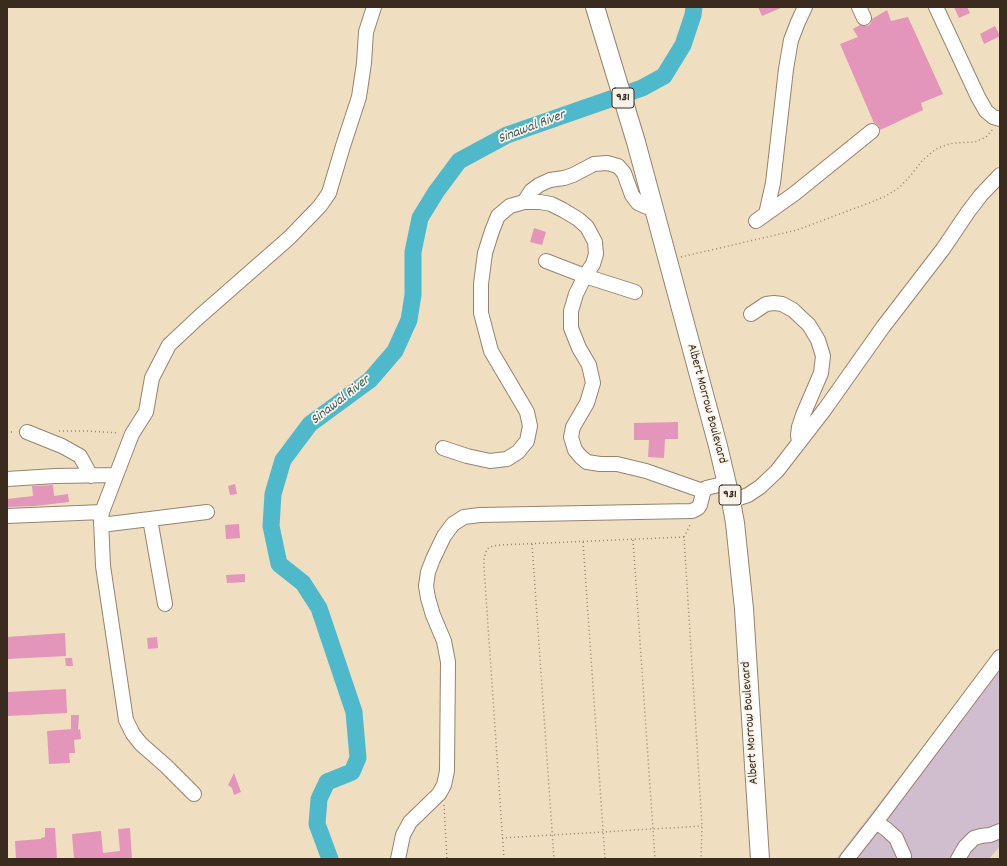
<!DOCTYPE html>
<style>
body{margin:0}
#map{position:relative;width:1007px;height:866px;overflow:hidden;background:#efdfc0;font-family:Dekko,sans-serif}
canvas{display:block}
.frame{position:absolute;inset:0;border:8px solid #3b2a1e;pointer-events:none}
</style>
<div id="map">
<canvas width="1007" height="866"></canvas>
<div class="frame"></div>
</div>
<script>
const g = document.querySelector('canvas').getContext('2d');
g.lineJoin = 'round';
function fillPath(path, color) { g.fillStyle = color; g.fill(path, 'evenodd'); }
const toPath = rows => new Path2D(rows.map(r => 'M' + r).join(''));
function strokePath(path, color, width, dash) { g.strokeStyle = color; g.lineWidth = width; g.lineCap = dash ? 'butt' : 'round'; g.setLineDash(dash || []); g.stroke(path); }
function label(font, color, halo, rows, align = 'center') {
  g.font = font + ' Dekko,sans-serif'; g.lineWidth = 3.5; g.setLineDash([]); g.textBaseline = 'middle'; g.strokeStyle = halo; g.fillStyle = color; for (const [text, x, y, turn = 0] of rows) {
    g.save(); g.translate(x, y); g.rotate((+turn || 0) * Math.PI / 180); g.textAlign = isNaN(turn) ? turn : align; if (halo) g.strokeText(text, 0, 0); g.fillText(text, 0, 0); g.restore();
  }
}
fillPath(toPath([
 [1000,647,1000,846,989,859,836,859]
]), '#d0bdce');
strokePath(toPath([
 [330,859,317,824,319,799,327,782,352,772,358,758,354,712,319,608,303,583,279,564,271,526,273,494,283,460,310,424,370,380,395,351,409,320,413,295,413,252,420,218,436,192,459,161,507,135,642,88,664,76,683,45,693,15,694,7]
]), '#4fb9cc', 17);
fillPath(toPath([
 [758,7,783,7,762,16],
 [954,7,967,7,970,13,959,18],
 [887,10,891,21,908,17,943,94,921,103,923,110,880,130,878,125,874,123,840,44,858,37,853,29,860,25,864,26,868,26,871,23,872,19],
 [995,26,1000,36,984,44,980,34],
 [534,228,546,232,542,245,530,242],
 [678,422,678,439,665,439,664,458,648,457,649,440,634,440,634,423],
 [235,484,237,494,230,495,228,486],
 [53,485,54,496,68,494,69,502,35,506,8,507,7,499,33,496,32,486],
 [239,524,240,538,226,539,225,525],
 [245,574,245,582,227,583,226,575],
 [65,633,66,656,7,659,7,637],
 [157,637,158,648,148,649,147,638],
 [65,658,72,658,73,666,66,666],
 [66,689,67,713,7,716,7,692],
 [71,715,79,715,78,730,80,729,81,739,74,740,75,753,69,753,70,763,49,764,47,731,71,729],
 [234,773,241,792,234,795,232,788,228,785],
 [45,828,55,828,57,859,16,859,15,841,41,839,41,838,45,837],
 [130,828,132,859,74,859,72,834,101,831,103,853,120,851,118,829]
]), '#e495ba');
const minor = toPath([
 [859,7,864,18],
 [936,7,978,97,986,111,993,117,1000,119],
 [524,202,531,191,539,185,550,180,564,178,573,175,594,164,607,163,618,166,624,173,632,195,638,203,647,207,654,208],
 [766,214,773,183,786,69,791,40,798,22,805,7],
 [756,221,794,194,872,131],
 [546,261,585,276,635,292],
 [751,314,766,304,774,303,782,304,793,310,809,325,818,340,823,356,821,373,803,415,799,427,798,435,799,442],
 [27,432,62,446,80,456,91,476],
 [443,448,467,456,490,461,507,459,518,452,527,441,530,426,527,412,491,351,481,313,481,284,485,253,492,231,498,216,510,206,524,202,540,202,551,204,563,210,578,219,587,227,595,242,596,254,593,264,585,276,576,294,571,311,571,328,579,348,589,365,593,383,587,403,573,427,571,437,575,450,581,457,587,462,600,464,617,464,646,471,703,491],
 [7,479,55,476,116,475],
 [731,501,748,495,760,487,777,471,825,409,883,327,943,249,968,212,981,195,1000,175],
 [7,516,102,512],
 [150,519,165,604],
 [101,525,207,512],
 [194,794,166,766,141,744,133,734,126,720,103,566,101,520,102,512,132,434,146,412,152,378,169,345,200,316,289,238,320,206,329,193,343,146,359,97,364,63,366,32,374,7],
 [876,822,886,829,896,838,904,856,904,859],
 [398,859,403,835,410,822,439,794,444,785,447,771,448,662,444,641,433,615,428,598,426,586,428,572,433,559,444,536,453,524,464,517,480,515,692,511,698,508,700,505,703,493,706,488,727,483],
 [847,859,876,822,1000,657],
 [958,859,965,847,974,838,981,836,990,835,1000,831]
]);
const major = toPath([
 [595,7,636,142,718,446,731,501,735,523,744,609,760,859]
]);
strokePath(minor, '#95846f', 16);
strokePath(major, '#95846f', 20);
strokePath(toPath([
 [681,257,797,230,869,203,886,196,900,187,911,175,922,161,932,152,938,148,946,145,954,143,975,142,986,137,993,129],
 [59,431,88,431,119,433],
 [7,432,15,432],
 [684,537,691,523],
 [633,540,655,859],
 [583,542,605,859],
 [532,544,554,859],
 [444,805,447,859],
 [502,838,702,826],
 [504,859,484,567,484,558,487,549,493,546,500,545,684,537,702,826,701,859]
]), '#95846f', 1.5, [1, 3]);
strokePath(minor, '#fff', 14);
strokePath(major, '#fff', 18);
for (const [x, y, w] of [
 [623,98,22],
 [730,495,22]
]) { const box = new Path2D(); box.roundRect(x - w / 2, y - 10, w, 20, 3); g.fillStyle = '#f7f3e8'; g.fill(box); strokePath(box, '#3b2a1e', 1); }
label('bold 12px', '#3b2a1e', null, [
 ["931",623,98],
 ["931",730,495]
]);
label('13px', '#3b2a1e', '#f7f3e8', [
 ["Albert Morrow Boulevard",706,404,75],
 ["Albert Morrow Boulevard",751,723,-94]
]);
label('italic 14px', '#425c5b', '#f7f3e8', [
 ["Sinawal River",532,128,-21],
 ["Sinawal River",341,401,-38]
]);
</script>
